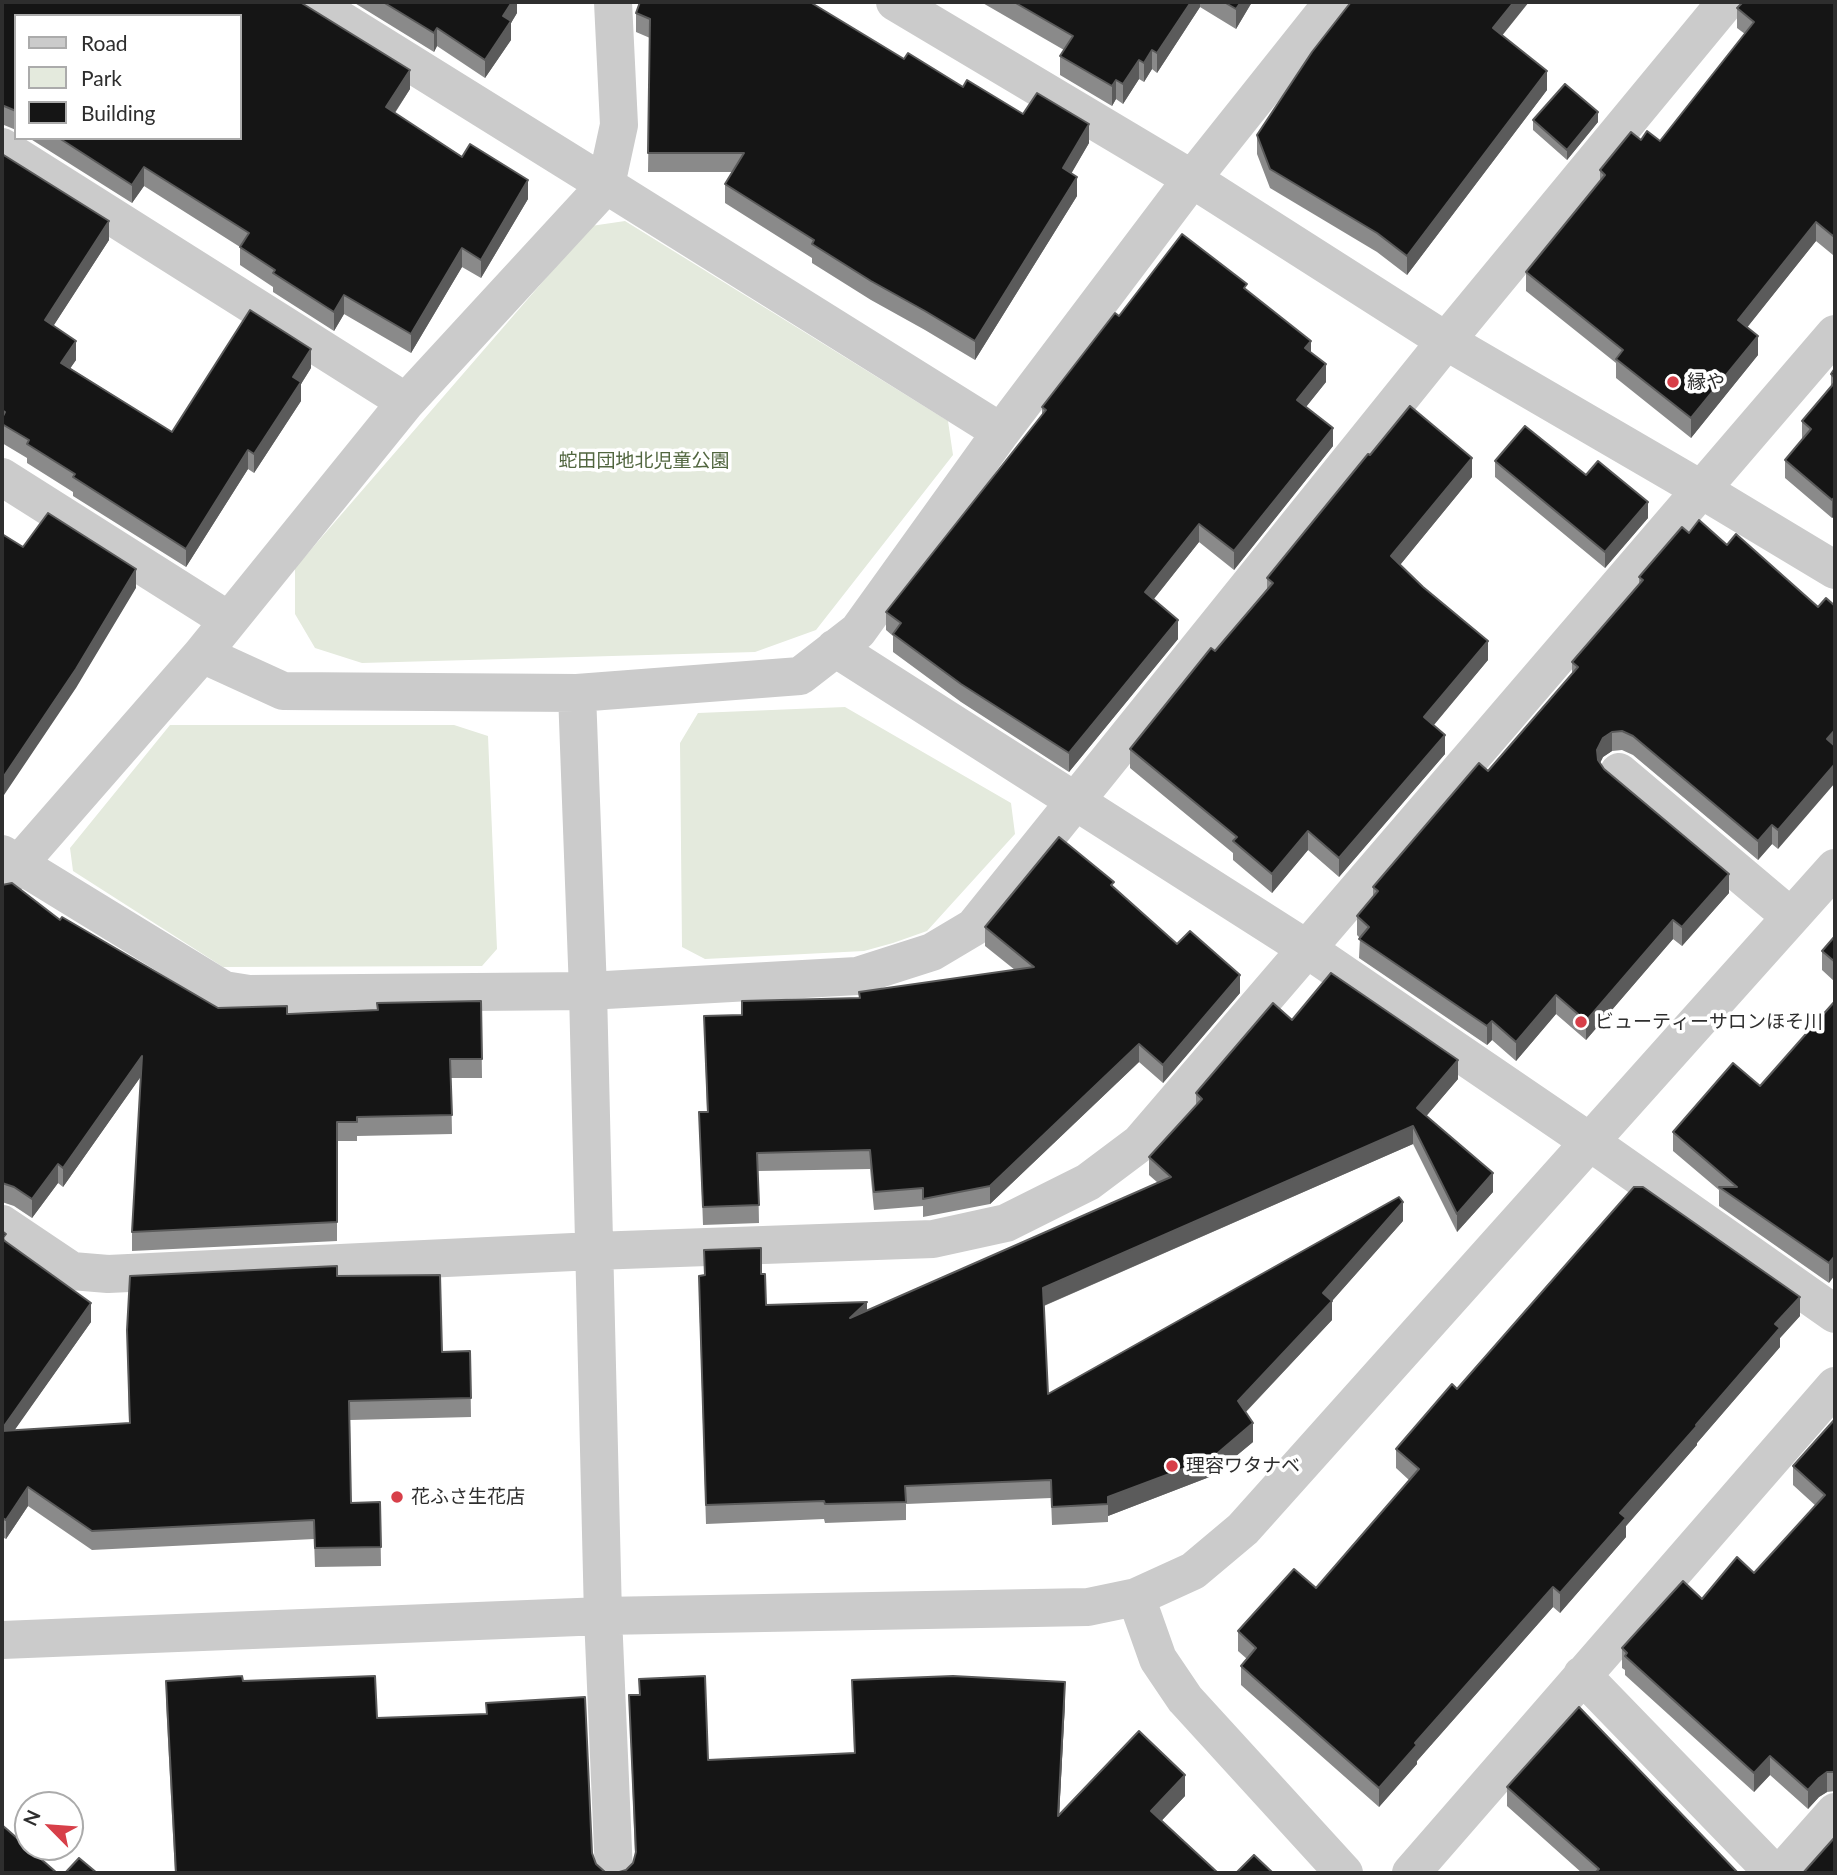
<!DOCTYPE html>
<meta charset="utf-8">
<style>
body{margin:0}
#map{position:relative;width:1837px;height:1875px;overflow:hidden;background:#fff;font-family:Lato,sans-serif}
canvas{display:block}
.frame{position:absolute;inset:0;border:4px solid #2e2e2e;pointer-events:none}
.legend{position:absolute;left:14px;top:14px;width:228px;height:126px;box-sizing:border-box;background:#fff;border:2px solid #ababab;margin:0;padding:9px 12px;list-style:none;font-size:21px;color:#2e2e2e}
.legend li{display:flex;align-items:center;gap:14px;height:35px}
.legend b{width:35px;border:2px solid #ababab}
.north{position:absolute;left:14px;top:1791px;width:70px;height:70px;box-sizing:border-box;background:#fff;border:2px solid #ababab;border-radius:50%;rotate:295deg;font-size:19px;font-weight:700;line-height:28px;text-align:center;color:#2e2e2e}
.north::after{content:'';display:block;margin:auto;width:24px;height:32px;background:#d73f49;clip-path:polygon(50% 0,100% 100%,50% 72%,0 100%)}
</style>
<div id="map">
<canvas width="1837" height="1875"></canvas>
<div class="frame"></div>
<ul class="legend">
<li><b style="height:9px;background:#cbcbcb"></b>Road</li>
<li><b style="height:19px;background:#e4eadd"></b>Park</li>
<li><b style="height:19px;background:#151515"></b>Building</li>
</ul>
<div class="north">N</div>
</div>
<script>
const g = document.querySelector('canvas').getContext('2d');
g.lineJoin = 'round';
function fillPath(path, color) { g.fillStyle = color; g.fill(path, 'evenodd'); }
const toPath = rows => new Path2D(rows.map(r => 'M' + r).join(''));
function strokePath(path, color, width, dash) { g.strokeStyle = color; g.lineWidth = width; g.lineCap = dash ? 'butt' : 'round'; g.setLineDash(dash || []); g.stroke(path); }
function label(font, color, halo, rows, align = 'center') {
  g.font = font + ' Lato,"Noto Sans JP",sans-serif'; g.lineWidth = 7; g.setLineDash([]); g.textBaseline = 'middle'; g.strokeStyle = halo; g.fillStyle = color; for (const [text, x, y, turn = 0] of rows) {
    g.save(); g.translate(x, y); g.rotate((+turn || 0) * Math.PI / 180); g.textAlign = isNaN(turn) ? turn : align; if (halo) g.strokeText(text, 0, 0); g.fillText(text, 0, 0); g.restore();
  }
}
fillPath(toPath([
 [625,221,948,421,953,455,816,630,755,652,362,663,315,648,295,614,295,568,591,226],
 [845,707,1011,803,1015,834,927,931,893,943,864,951,705,959,682,947,680,743,698,713],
 [170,725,454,725,488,736,497,949,482,966,223,967,73,871,70,848]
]), '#e4eadd');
strokePath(toPath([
 [613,2,619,125,606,185,1001,432],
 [895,2,1192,179,1446,341,1702,490,1835,570],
 [2,147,406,402],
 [2,477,228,620],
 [835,648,1307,949,1590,1142,1835,1314],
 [202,654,406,402,606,185,312,2],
 [577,693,588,991,603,1616,614,1873],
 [1619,772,1791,917],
 [2,854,224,990,249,994,588,991,857,976,932,952,974,927,1446,341,1726,2],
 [2,883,202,654,283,691,577,693,800,676,858,631,1001,432,1192,179,1333,2],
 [2,1224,72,1271,108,1274,594,1251,933,1239,1006,1223,1088,1182,1140,1143,1835,334],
 [1136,1597,1158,1659,1185,1699,1344,1873],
 [2,1640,603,1616,1088,1607,1136,1597,1193,1571,1243,1529,1835,868],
 [1582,1675,1774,1873],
 [1411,1873,1835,1386],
 [1781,1873,1835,1812]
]), '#cbcbcb', 38);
fillPath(toPath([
 [2,2,410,89,395,113,528,199,481,278,462,267,411,353,344,314,334,331,273,292,273,287,240,265,240,247,144,186,132,203,29,138,240,138,16,16,16,130,4,125,2,126],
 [353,2,517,2,517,13,511,23,511,40,485,78,437,46,434,52],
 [981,2,1252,2,1236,29,1200,7,1157,73,1152,69,1144,82,1139,79,1123,104,1116,99,1112,106,1060,75,1060,56,1064,50],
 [1835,2,1833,255,1816,241,1747,327,1758,355,1691,438,1616,378,1616,363,1526,291,1526,272,1600,181,1600,170,1641,140,1660,141,1745,34,1737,28,1737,8],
 [636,11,828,14,904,59,963,87,1089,143,1071,173,1077,196,975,360,925,330,871,300,812,263,812,258,725,203,725,184,733,172,648,172,650,38,636,32],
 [1502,35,1547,90,1407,275,1377,252,1270,188,1257,154,1257,135],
 [1533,120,1598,122,1567,160,1533,130],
 [2,154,109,240,53,326,76,360,70,368,172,432,311,368,301,384,301,401,254,473,248,469,186,567,73,496,73,492,27,463,27,458,2,443],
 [1247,291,1311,352,1326,382,1306,407,1333,446,1234,570,1199,542,1154,599,1178,639,1069,772,961,702,893,652,893,636,886,630,886,612,1042,415,1042,407,1119,316],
 [1835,368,1835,515,1832,518,1785,478,1785,460,1802,440,1802,421,1831,387,1831,374],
 [1370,455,1472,477,1400,565,1488,660,1433,725,1445,754,1339,877,1308,850,1272,893,1233,860,1233,853,1130,768,1130,749,1215,651,1267,589,1267,578],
 [1495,461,1648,518,1605,568,1495,477],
 [1689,533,1727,545,1818,607,1778,849,1772,844,1758,860,1633,755,1622,750,1612,751,1603,757,1600,763,1604,769,1729,893,1682,946,1673,939,1586,1040,1556,1014,1516,1061,1492,1040,1487,1045,1359,958,1360,938,1357,935,1357,916,1373,897,1373,887,1488,771,1572,674,1572,662,1639,585,1639,577],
 [2,885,60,920,218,1008,287,1014,377,1010,481,1001,482,1078,451,1078,452,1134,357,1136,357,1141,337,1141,337,1241,132,1251,132,1232,141,1076,63,1187,58,1183,32,1218,14,1206,2,1202],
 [1114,887,1177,944,1240,993,1163,1083,1139,1062,990,1204,923,1217,923,1206,874,1210,870,1169,758,1171,759,1223,703,1225,699,1112,707,1112,704,1016,742,1015,859,998,859,992,1015,970,985,946,985,927],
 [1835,936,1835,982,1822,970,1822,951],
 [1835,1001,1829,1283,1719,1206,1719,1190,1673,1151,1673,1132,1760,1086],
 [1292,1020,1458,1079,1426,1116,1493,1192,1457,1232,1413,1144,1044,1306,1048,1394,1403,1221,1332,1301,1332,1320,1246,1412,1253,1442,1212,1476,1108,1516,1108,1522,1052,1525,1051,1498,906,1504,906,1520,825,1523,824,1519,706,1524,699,1294,699,1276,705,1275,704,1250,761,1274,766,1305,867,1311,1158,1183,1149,1175,1149,1157,1196,1106,1196,1093],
 [2,1231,6,1242,91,1322,14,1430,129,1423,127,1330,337,1276,442,1352,470,1351,471,1417,350,1420,351,1503,380,1502,381,1566,315,1567,314,1539,92,1550,28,1506,6,1539,2,1537],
 [1800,1316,1780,1338,1780,1347,1697,1443,1697,1445,1626,1526,1626,1537,1560,1613,1553,1607,1417,1761,1417,1764,1379,1807,1241,1685,1241,1666,1247,1659,1238,1651,1238,1631,1316,1588,1409,1480,1396,1468,1396,1449,1457,1389],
 [1835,1419,1835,1791,1827,1792,1819,1797,1808,1809,1770,1775,1754,1792,1625,1675,1625,1670,1622,1668,1622,1648,1702,1599,1754,1573,1816,1506,1793,1485,1793,1466],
 [852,1680,1065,1703,1059,1815,1185,1796,1161,1821,626,1870,633,1863,635,1855,629,1695,708,1760,854,1753],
 [166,1681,243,1681,377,1718,486,1714,486,1703,592,1853,596,1864,605,1872,611,1873,175,1873,166,1702],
 [1507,1787,1738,1873,1582,1873,1507,1806]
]), '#8a8a8a');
fillPath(toPath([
 [512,2,517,2,517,13,511,23,511,40,485,78,485,60,503,16],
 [1191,2,1200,2,1200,7,1157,73,1157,53],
 [1241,2,1252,2,1236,29,1236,9],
 [1514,2,1529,2,1493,47,1493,28],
 [437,28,437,46,434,52,434,33],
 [1152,50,1152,69,1144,82,1144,63],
 [1139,60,1139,79,1123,104,1123,84],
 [410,70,410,89,386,126,386,107],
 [1547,71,1547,90,1407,275,1407,256],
 [1116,80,1116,99,1112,106,1112,86],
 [4,106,4,125,2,126,2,107],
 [1598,112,1598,122,1567,160,1567,150],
 [1089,124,1089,143,1063,188,1063,168],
 [144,167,144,186,132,203,132,185],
 [1077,177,1077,196,975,360,975,341],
 [528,180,528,199,481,278,481,260],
 [109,221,109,240,45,339,45,320],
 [1816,222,1816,241,1738,339,1738,320],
 [1835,233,1835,252,1833,255,1833,236],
 [462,248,462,267,411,353,411,334],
 [344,295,344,314,334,331,334,312],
 [1758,336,1758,355,1691,438,1691,418],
 [76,341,76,360,61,382,61,363],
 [1311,341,1311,359,1305,348],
 [311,349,311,368,301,384,301,401,254,473,254,454,293,377],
 [1326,364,1326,382,1297,418,1297,400],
 [1333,428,1333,446,1234,570,1234,551],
 [248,450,248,469,186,567,186,549],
 [1472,458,1472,477,1391,576,1391,556],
 [1835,497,1835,515,1832,518,1832,500],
 [1648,502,1648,518,1605,568,1605,552],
 [1199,524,1199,542,1145,610,1145,592],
 [136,569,136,588,76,688,2,798,2,779],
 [1178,620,1178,639,1069,772,1069,753],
 [1488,641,1488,660,1424,737,1424,717],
 [1835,730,1835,749,1827,739],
 [1612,732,1612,751,1603,757,1597,769,1597,750,1603,738],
 [1445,735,1445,754,1339,877,1339,858],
 [1835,764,1835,783,1778,849,1778,830],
 [1772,825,1772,844,1758,860,1758,841],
 [1308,831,1308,850,1272,893,1272,874],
 [1729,874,1729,893,1682,946,1682,927],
 [1673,920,1673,939,1586,1040,1586,1021],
 [1240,975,1240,993,1163,1083,1163,1065],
 [1556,995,1556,1014,1516,1061,1516,1042],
 [1492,1021,1492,1040,1487,1045,1487,1026],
 [1139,1044,1139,1062,990,1204,990,1186],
 [142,1056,142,1075,63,1187,63,1168],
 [1458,1060,1458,1079,1417,1127,1417,1108],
 [1413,1126,1413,1144,1043,1306,1043,1288],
 [58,1164,58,1183,32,1218,32,1199],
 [1493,1173,1493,1192,1457,1232,1457,1214],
 [2,1183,3,1183,3,1202,2,1202],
 [1403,1202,1403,1221,1332,1301,1332,1320,1238,1420,1238,1401,1323,1293],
 [1835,1256,1835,1275,1829,1283,1829,1263],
 [1800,1297,1800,1316,1780,1338,1780,1347,1697,1443,1697,1445,1626,1526,1626,1537,1560,1613,1560,1593,1620,1513,1696,1425,1775,1324],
 [867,1302,867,1320,850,1318],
 [91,1303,91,1322,2,1448,2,1429],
 [1253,1423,1253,1442,1212,1476,1108,1516,1108,1497],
 [28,1487,28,1506,6,1539,6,1520],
 [1553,1587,1553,1607,1417,1761,1417,1764,1379,1807,1379,1788,1415,1743],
 [1065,1682,1065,1703,1058,1837,1058,1816],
 [1770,1756,1770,1775,1754,1792,1754,1773],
 [1827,1772,1827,1792,1819,1797,1808,1809,1808,1790,1819,1778],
 [1185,1775,1185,1796,1151,1832,1151,1811]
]), '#5b5b5b');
const building = toPath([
 [2,2,300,2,410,70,386,107,462,157,470,144,528,180,481,260,462,248,411,334,344,295,334,312,273,273,275,270,240,247,249,233,144,167,132,185,59,138,240,138,240,16,16,16,16,111,4,106,2,107,2,2],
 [383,2,512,2,503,16,511,21,485,60,437,28,434,33,383,2],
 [640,2,810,2,904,59,908,53,963,87,967,80,1023,114,1037,93,1089,124,1063,168,1077,177,975,341,925,311,871,281,812,244,814,240,725,184,744,153,648,153,650,19,636,13,640,2],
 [1014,2,1191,2,1157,53,1152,50,1144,63,1139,60,1123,84,1116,80,1112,86,1060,56,1073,36,1014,2],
 [1224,2,1241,2,1236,9,1224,2],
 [1351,2,1514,2,1493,28,1547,71,1407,256,1377,233,1270,169,1257,135,1312,52,1351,2],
 [1743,2,1835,2,1835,233,1833,236,1816,222,1738,320,1758,336,1691,418,1616,359,1623,350,1526,272,1605,175,1600,170,1631,132,1641,140,1647,131,1660,141,1754,22,1737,8,1743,2],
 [1565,84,1598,112,1567,150,1533,120,1565,84],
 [2,154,109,221,45,320,76,341,61,363,172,432,250,310,311,349,293,377,301,382,254,454,248,450,186,549,73,477,75,474,27,444,29,440,2,424,2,418,5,412,2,410,2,154],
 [1182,234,1247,284,1244,288,1311,341,1305,348,1326,364,1297,400,1333,428,1234,551,1199,524,1145,592,1178,620,1069,753,961,684,893,634,901,623,886,612,1046,410,1042,407,1115,313,1119,316,1182,234],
 [1835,368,1835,378,1831,374,1835,368],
 [1835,382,1835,497,1832,500,1785,460,1811,429,1802,421,1835,382],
 [1410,406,1472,458,1391,556,1423,587,1488,641,1424,717,1445,735,1339,858,1308,831,1272,874,1233,841,1237,837,1130,749,1211,648,1215,651,1273,583,1267,578,1368,454,1370,455,1410,406],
 [1525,426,1586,475,1598,461,1648,502,1605,552,1495,461,1525,426],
 [48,513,136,569,76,669,2,779,2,534,23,547,48,513],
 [1699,520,1727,545,1736,534,1818,607,1826,598,1835,606,1835,730,1827,739,1835,746,1835,764,1778,830,1772,825,1758,841,1633,736,1622,731,1612,732,1603,738,1597,750,1598,760,1604,769,1729,874,1682,927,1673,920,1586,1021,1556,995,1516,1042,1492,1021,1487,1026,1359,939,1369,927,1357,916,1378,891,1373,887,1479,763,1488,771,1578,667,1572,662,1643,580,1639,577,1682,527,1689,533,1699,520],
 [1059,837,1114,882,1111,885,1177,944,1190,931,1240,975,1163,1065,1139,1044,990,1186,923,1199,923,1188,874,1192,870,1150,757,1153,759,1205,703,1207,699,1112,708,1112,704,1016,742,1015,742,1001,860,998,859,992,1034,967,985,927,1059,837],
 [12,883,60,920,62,917,218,1008,287,1006,287,1014,378,1010,377,1003,481,1001,482,1059,450,1059,452,1115,357,1117,357,1122,337,1122,337,1222,132,1232,142,1056,63,1168,58,1164,32,1199,14,1187,2,1183,2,885,12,883],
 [1835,936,1835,962,1822,951,1835,936],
 [1331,973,1458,1060,1417,1108,1493,1173,1457,1214,1413,1126,1043,1288,1048,1394,1399,1197,1403,1202,1323,1293,1332,1301,1238,1401,1253,1423,1212,1458,1108,1497,1108,1504,1052,1507,1051,1480,905,1486,906,1502,825,1504,824,1501,706,1505,699,1276,705,1275,704,1250,761,1248,761,1274,765,1274,766,1305,867,1302,850,1318,1171,1177,1149,1157,1202,1099,1196,1093,1273,1003,1292,1020,1331,973],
 [1835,1001,1835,1256,1829,1263,1719,1187,1737,1187,1673,1132,1733,1063,1760,1086,1835,1001],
 [1634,1187,1643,1187,1800,1297,1775,1324,1780,1328,1696,1425,1697,1426,1620,1513,1626,1518,1560,1593,1553,1587,1415,1743,1417,1745,1379,1788,1241,1666,1256,1648,1238,1631,1294,1569,1316,1588,1419,1469,1396,1449,1452,1384,1457,1389,1634,1187],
 [2,1231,6,1234,2,1239,91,1303,2,1429,2,1231],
 [337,1266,337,1276,440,1275,442,1352,470,1351,471,1398,349,1401,351,1503,380,1502,381,1547,315,1548,314,1520,92,1531,28,1487,6,1520,2,1518,2,1431,130,1423,127,1330,130,1276,337,1266],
 [1835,1419,1835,1772,1827,1772,1819,1778,1808,1790,1770,1756,1754,1773,1625,1656,1627,1653,1622,1648,1683,1581,1702,1599,1737,1557,1754,1573,1825,1495,1793,1466,1835,1419],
 [242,1676,243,1681,375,1676,377,1718,487,1714,486,1703,585,1697,592,1853,596,1864,605,1872,611,1873,176,1873,166,1681,242,1676],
 [705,1676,708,1760,855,1753,852,1680,953,1676,1065,1682,1058,1816,1139,1731,1185,1775,1151,1811,1218,1873,616,1873,626,1870,633,1863,636,1852,629,1695,640,1695,639,1679,705,1676],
 [1579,1707,1738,1873,1595,1873,1599,1869,1507,1787,1579,1707],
 [2,1825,57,1873,2,1873,2,1825],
 [1835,1837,1835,1873,1803,1873,1835,1837],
 [1254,1855,1273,1873,1236,1873,1254,1855],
 [79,1858,97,1873,65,1873,79,1858]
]);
fillPath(building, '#151515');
strokePath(building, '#5b5b5b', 2);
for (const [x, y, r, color] of [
 [1673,382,7,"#d73f49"],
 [1581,1022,7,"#d73f49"],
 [1172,1466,7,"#d73f49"],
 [397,1497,7,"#d73f49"]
]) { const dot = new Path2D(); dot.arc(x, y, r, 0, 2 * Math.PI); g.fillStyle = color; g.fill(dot); strokePath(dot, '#fff', 2.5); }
label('19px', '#2e2e2e', '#fff', [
 ["縁や",1687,382],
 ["ビューティーサロンほそ川",1595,1022],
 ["理容ワタナベ",1186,1466],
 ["花ふさ生花店",411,1497]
], 'left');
label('19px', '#51663f', '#fff', [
 ["蛇田団地北児童公園",644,461]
]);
</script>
